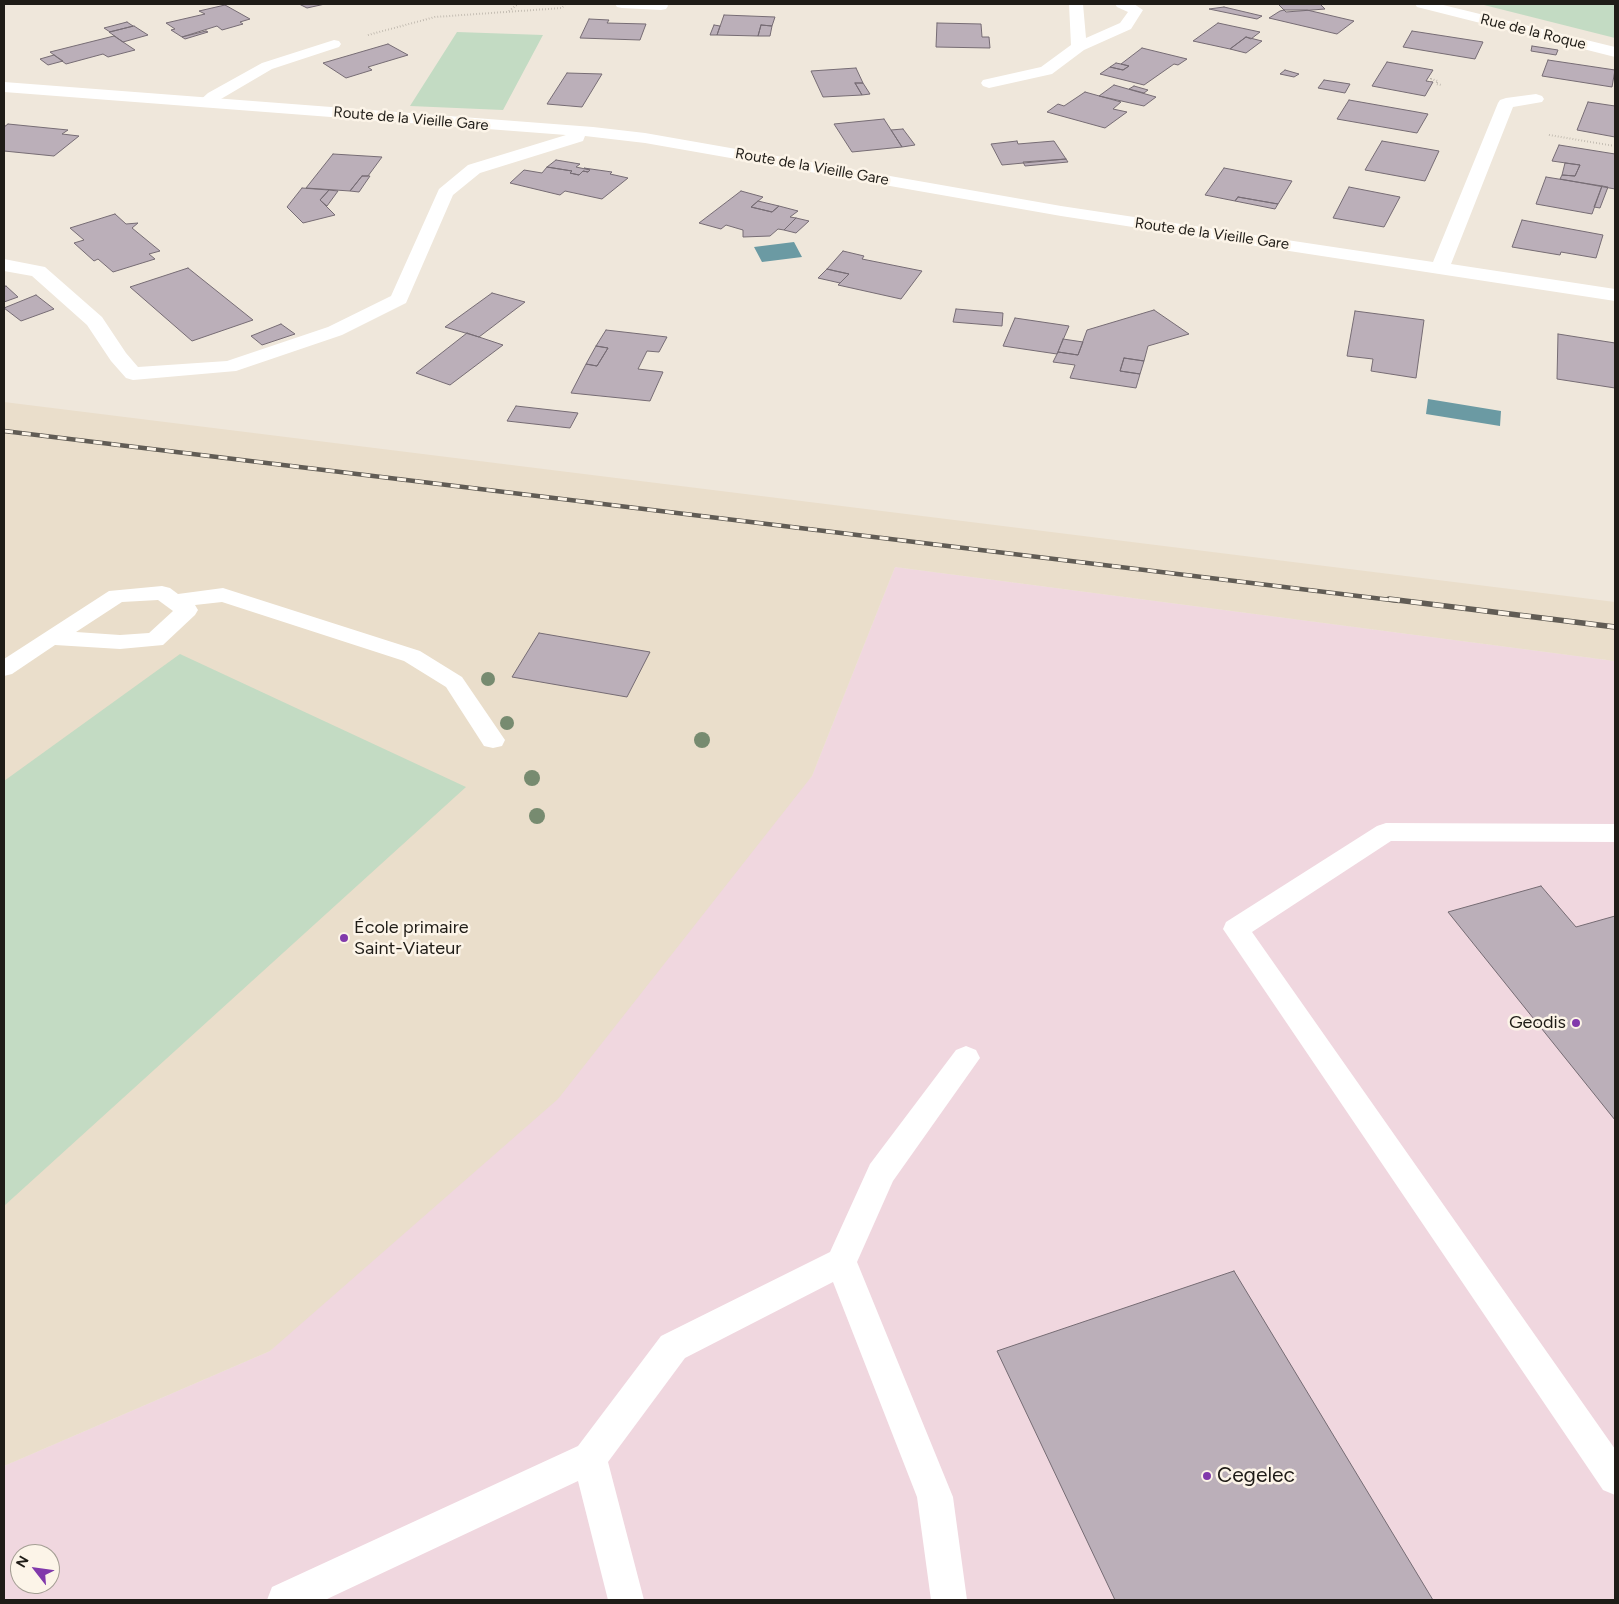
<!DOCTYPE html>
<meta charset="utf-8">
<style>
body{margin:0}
#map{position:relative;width:1619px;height:1604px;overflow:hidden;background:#efe7db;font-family:Figtree,sans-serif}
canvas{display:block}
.frame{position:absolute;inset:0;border:5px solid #1f1c17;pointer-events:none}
.north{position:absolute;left:10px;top:1544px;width:50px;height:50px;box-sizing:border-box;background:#fcf4e8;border:1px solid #a49e94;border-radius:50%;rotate:300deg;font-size:14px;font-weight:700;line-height:20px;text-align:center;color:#1f1c17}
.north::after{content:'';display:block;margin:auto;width:18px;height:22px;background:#8139ab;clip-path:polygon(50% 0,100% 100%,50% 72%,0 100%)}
</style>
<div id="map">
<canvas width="1619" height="1604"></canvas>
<div class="frame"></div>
<div class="north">N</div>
</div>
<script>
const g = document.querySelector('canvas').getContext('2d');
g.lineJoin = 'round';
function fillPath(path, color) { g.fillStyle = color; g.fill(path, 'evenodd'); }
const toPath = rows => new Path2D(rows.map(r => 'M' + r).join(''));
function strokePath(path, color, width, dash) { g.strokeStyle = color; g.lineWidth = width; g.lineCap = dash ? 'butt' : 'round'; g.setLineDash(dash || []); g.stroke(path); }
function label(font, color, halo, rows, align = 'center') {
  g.font = font + ' Figtree,sans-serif'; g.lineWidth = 5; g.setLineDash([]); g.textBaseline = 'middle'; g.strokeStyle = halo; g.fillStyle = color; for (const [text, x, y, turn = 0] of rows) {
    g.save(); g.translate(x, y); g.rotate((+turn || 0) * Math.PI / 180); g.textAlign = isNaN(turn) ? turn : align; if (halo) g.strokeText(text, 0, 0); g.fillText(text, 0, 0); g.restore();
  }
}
fillPath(toPath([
 [895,567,1615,661,1615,1600,4,1600,4,1466,270,1351,812,776],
 [20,1554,50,1554,50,1584,20,1584]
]), '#f0d7df');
fillPath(toPath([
 [4,402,1615,602,1615,661,895,567,812,776,558,1099,270,1351,4,1466]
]), '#eadecb');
fillPath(toPath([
 [1480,4,1615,4,1615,38],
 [457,32,543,35,503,110,410,106],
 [180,654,466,787,4,1206,4,781]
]), '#c3dbc3');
fillPath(toPath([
 [794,242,802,257,762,262,754,247],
 [1428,399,1501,411,1500,426,1426,414]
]), '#6b9aa3');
const building = toPath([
 [299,4,325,4,307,8,299,4],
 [1278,4,1320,4,1325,9,1286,12,1278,4],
 [225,5,250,19,240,22,243,24,222,30,217,26,182,37,171,30,175,29,166,23,205,14,199,11,225,5],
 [1224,7,1262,16,1257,19,1209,9,1224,7],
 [1284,10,1307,10,1354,21,1337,34,1269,18,1280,11,1284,10],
 [724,15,775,17,772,26,761,25,758,36,717,35,724,15],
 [589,19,609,20,607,23,646,24,640,40,580,38,589,19],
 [127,22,133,26,110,32,104,28,127,22],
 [937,23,981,24,982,37,989,37,990,48,936,47,937,23],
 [1218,23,1260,32,1251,39,1246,37,1230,49,1193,41,1218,23],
 [714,25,720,26,717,35,710,35,714,25],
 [761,25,772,26,770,36,758,36,761,25],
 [134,26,148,35,123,42,109,32,134,26],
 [206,31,208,32,185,39,182,37,206,31],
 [1412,31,1483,42,1475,59,1403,47,1412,31],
 [114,36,135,50,108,57,103,54,66,64,50,52,114,36],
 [1246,37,1262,41,1246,53,1230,49,1246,37],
 [388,44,408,55,368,67,372,70,346,78,323,63,388,44],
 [1532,46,1558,50,1556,55,1531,51,1532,46],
 [1142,48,1187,59,1178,65,1174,64,1144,85,1100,74,1110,67,1123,70,1129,66,1121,64,1142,48],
 [54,55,63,61,48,65,40,59,54,55],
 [1548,60,1615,70,1612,87,1542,76,1548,60],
 [1387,62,1433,70,1426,81,1433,82,1425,96,1372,86,1387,62],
 [1116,63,1121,64,1129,66,1123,70,1110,67,1116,63],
 [856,68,863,83,855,83,862,95,823,97,811,71,856,68],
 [1285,70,1299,74,1294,77,1280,74,1285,70],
 [567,73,602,74,582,107,547,104,567,73],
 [1324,80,1350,84,1345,93,1318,88,1324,80],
 [855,83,863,83,870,94,862,95,855,83],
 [1114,85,1156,97,1144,106,1099,96,1114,85],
 [1134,86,1148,90,1144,93,1129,89,1134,86],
 [1085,92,1121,102,1113,109,1127,112,1105,128,1047,112,1058,104,1064,106,1085,92],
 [1349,100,1417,112,1428,114,1417,133,1337,119,1349,100],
 [1588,102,1615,106,1615,137,1577,130,1588,102],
 [884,119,902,147,852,152,834,124,884,119],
 [8,124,68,130,62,134,79,136,54,156,4,151,4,127,8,124],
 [903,129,915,145,902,147,891,130,903,129],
 [1017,141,1018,144,1054,141,1066,159,1002,165,991,144,1017,141],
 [1382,141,1439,151,1425,181,1365,170,1382,141],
 [1559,145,1615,154,1615,189,1560,179,1562,175,1575,176,1580,165,1552,161,1559,145],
 [333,154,382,157,368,176,362,176,350,191,306,188,333,154],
 [1066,159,1068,162,1025,166,1023,162,1066,159],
 [556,160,580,164,576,167,590,170,588,172,583,171,579,175,570,173,572,171,547,167,556,160],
 [1565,163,1580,165,1575,176,1562,175,1565,163],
 [547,167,572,171,570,173,579,175,583,171,588,172,590,170,584,168,612,172,610,174,628,178,602,199,565,191,560,195,510,183,524,170,542,173,547,167],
 [1224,168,1292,181,1278,204,1238,197,1235,201,1205,195,1224,168],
 [362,176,370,176,359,192,350,191,362,176],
 [1546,177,1602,186,1592,214,1536,204,1546,177],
 [1602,186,1608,187,1600,208,1594,207,1602,186],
 [1349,187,1400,197,1384,227,1333,218,1349,187],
 [302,188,329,190,320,200,335,215,303,223,287,207,302,188],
 [329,190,338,191,327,206,320,200,329,190],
 [741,191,763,197,751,207,772,212,779,206,798,211,790,217,796,218,784,230,778,229,770,236,743,237,743,230,726,225,721,229,699,223,741,191],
 [1238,197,1278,204,1275,209,1235,201,1238,197],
 [758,201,779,206,772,212,751,207,758,201],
 [115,214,126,224,138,223,132,228,160,251,149,254,155,259,113,272,98,259,94,261,74,243,84,240,70,228,115,214],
 [796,218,809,221,796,233,784,230,796,218],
 [1522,220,1603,235,1596,258,1561,252,1560,255,1512,247,1522,220],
 [843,251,864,256,862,259,922,271,901,299,838,285,849,274,827,269,843,251],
 [188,268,253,320,192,341,130,287,188,268],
 [827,269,835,271,849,274,840,283,818,278,827,269],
 [6,286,18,297,4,302,4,287,6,286],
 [492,293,525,302,479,337,445,327,492,293],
 [36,295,54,309,21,321,4,308,36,295],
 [956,309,1003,313,1002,326,953,322,956,309],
 [1154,310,1189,334,1148,346,1144,361,1124,358,1120,371,1140,374,1136,388,1070,378,1075,365,1053,362,1058,352,1078,355,1087,330,1154,310],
 [1355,311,1424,320,1416,378,1371,371,1373,359,1347,356,1355,311],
 [1015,318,1069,326,1057,354,1003,346,1015,318],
 [281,324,295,334,262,345,251,336,281,324],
 [606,330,667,337,659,352,647,351,638,369,663,372,650,401,571,393,586,364,597,366,608,348,596,346,606,330],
 [467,333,503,345,450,385,416,373,467,333],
 [1558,334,1615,343,1615,388,1557,379,1558,334],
 [1063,339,1083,342,1078,355,1058,352,1063,339],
 [596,346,608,348,597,366,586,364,596,346],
 [1124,358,1144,361,1140,374,1120,371,1124,358],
 [516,406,578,413,570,428,507,421,516,406],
 [539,633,650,652,627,697,512,677,539,633],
 [1541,886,1576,927,1615,916,1615,1120,1448,912,1541,886],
 [1234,1271,1433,1600,1115,1600,997,1351,1234,1271]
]);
fillPath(building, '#bbafb9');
strokePath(building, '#766c74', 1);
strokePath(toPath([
 [509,11,518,4],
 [368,35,435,17,562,8,565,4],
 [1430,82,1431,79,1438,81,1436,84,1442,85],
 [1549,135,1615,146]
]), '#9f9990', 2, [0.5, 2.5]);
fillPath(toPath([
 [334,40,339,41,341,44,339,47,272,69,209,106,199,106,197,103,208,93,262,63,334,40],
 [162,586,170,588,178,594,223,588,420,651,462,677,505,740,502,746,493,748,484,746,446,687,404,661,222,602,195,605,198,610,195,615,163,645,120,649,55,645,12,674,4,676,4,659,109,591,162,586],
 [158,600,173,611,149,633,120,635,76,632,122,602,158,600],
 [1386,823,1615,824,1615,842,1391,841,1252,932,1615,1449,1615,1495,1603,1490,1223,929,1226,922,1377,826,1386,823],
 [966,1046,976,1050,980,1058,893,1181,857,1262,953,1497,967,1600,931,1600,917,1497,833,1282,685,1358,608,1462,644,1600,608,1600,578,1481,325,1600,267,1600,272,1587,578,1446,661,1336,830,1252,870,1164,956,1050,966,1046]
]), '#fff');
fillPath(toPath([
 [615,4,667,4,668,6,666,9,661,10,622,8,617,7,615,4],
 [1069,4,1083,4,1086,38,1120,23,1128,12,1117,7,1115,4,1134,4,1143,10,1131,29,1084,50,1052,74,989,88,983,86,981,83,983,80,1041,67,1071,45,1069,4],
 [1415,4,1439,4,1615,47,1615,57,1417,7,1415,4],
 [4,82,593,127,645,133,1061,206,1433,262,1498,103,1500,100,1506,98,1536,94,1542,96,1544,99,1542,102,1513,107,1451,264,1615,289,1615,301,1061,216,645,143,585,136,583,141,480,173,453,195,406,303,342,335,236,371,133,380,126,378,111,361,87,325,32,276,4,271,4,259,45,267,102,317,126,353,138,367,227,361,328,327,391,296,439,189,468,165,566,135,4,92,4,82]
]), '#fff');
const railFar1 = toPath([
 [4,431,1399,601]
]);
const rail = toPath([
 [1389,599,1615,627]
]);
strokePath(railFar1, '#615c55', 4.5);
strokePath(rail, '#615c55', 5.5);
strokePath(railFar1, '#fcf4e8', 3, [9]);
strokePath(rail, '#fcf4e8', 4, [11]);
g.fillStyle = '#778b70';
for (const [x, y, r] of [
 [488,679,7],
 [507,723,7],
 [702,740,8],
 [532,778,8],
 [537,816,8]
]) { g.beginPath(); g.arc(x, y, r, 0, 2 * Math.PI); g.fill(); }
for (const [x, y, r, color] of [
 [344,938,5,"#8139ab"],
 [1576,1023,5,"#8139ab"],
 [1207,1476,5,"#8139ab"]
]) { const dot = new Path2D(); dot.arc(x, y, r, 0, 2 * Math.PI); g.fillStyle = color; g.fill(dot); strokePath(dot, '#fcf4e8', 2); }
label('15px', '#1f1c17', '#fcf4e8', [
 ["Rue de la Roque",1533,32,14],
 ["Route de la Vieille Gare",411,119,5],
 ["Route de la Vieille Gare",812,167,10],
 ["Route de la Vieille Gare",1212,234,8]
]);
label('18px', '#1f1c17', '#fcf4e8', [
 ["École primaire",354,928],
 ["Saint-Viateur",354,949],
 ["Geodis",1566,1023,"right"]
], 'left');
label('21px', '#1f1c17', '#fcf4e8', [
 ["Cegelec",1217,1476]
], 'left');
</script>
